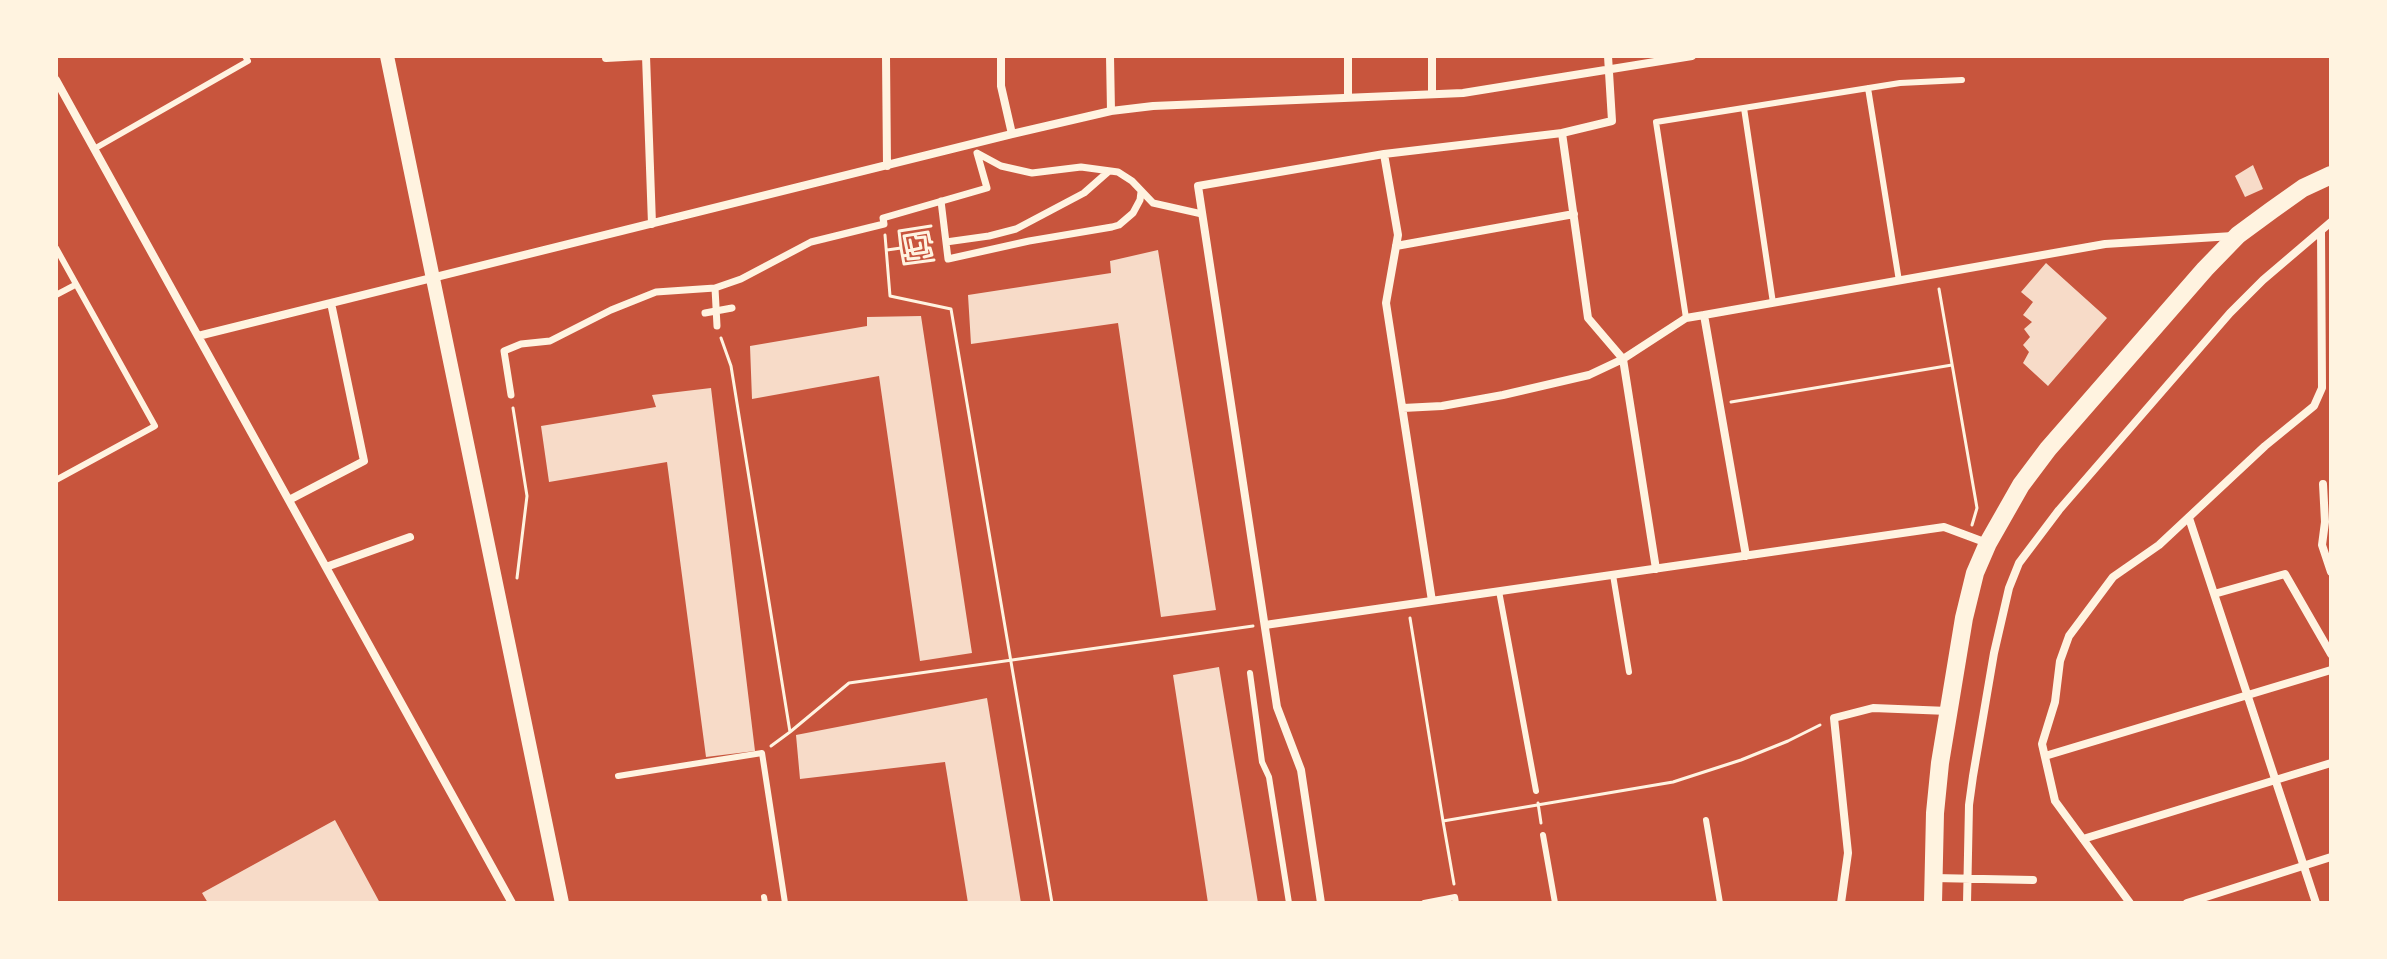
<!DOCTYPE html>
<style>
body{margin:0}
#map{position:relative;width:2387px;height:959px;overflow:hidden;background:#c8553d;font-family:"Work Sans",sans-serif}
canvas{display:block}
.frame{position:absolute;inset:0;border:58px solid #fff3e0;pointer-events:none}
</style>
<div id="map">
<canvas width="2387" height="959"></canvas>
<div class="frame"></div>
</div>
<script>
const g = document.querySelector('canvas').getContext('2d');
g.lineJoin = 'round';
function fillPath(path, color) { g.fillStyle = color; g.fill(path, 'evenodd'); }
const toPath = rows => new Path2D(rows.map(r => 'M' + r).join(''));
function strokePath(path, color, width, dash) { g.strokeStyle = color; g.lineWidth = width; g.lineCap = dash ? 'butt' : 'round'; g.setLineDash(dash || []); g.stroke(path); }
fillPath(toPath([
 [2253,165,2263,189,2245,197,2235,176],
 [1158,250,1216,610,1161,617,1118,323,971,344,968,295,1111,273,1110,261],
 [2046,263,2107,318,2048,386,2023,363,2029,352,2023,345,2030,337,2024,329,2032,322,2023,315,2033,302,2021,292],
 [921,316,972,653,920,661,879,376,752,399,750,346,867,326,867,317],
 [711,388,755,751,706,757,667,462,549,482,541,426,656,407,652,395],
 [1219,667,1258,903,1208,903,1173,675],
 [987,698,1021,903,968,903,945,762,800,779,796,735],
 [335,820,380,903,208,903,202,893]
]), '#f7dbc8');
strokePath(toPath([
 [885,235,890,296,951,309,1052,903],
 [915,235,916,238,925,237,926,248],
 [910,240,912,250,921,248,920,243],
 [901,248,904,264,934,260],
 [887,250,901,248,899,231,931,226],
 [907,251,912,250,913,254,927,252,926,248,930,248,932,255,924,257],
 [908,255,908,259,919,258],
 [903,256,908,255,904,236,928,232,930,242,932,242],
 [1939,289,1977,508,1972,525],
 [721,338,731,366,790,732,771,746],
 [1731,402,1952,365],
 [513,408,527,496,517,578],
 [1410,618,1443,821,1673,782,1741,760,1788,741,1820,725],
 [790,732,849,683,1253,626],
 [1538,803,1541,823],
 [1443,821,1454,884]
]), '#fff3e0', 3);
strokePath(toPath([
 [1868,88,1899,281],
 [1744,108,1773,303],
 [94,149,248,61,245,56],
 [56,248,155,426,56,480],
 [56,295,75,285],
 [1686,318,1656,122,1900,83,1962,80],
 [1613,575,1629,672],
 [1499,591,1536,791],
 [1250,673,1262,762,1269,777,1289,903],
 [618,776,762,753,785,903],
 [1706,820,1720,903],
 [1543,835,1555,903],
 [764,897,765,903],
 [1424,903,1455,897,1456,903]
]), '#fff3e0', 6);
strokePath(toPath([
 [941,201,948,259,1029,241,1112,227,1119,225,1133,213,1140,200,1141,192],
 [946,242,989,236,1016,229,1084,193,1109,171],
 [715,288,717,326],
 [705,313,732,308],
 [511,395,504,351,521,344,550,341,611,310,656,292,715,288,741,279,811,242,884,224,883,218,987,188,977,153,1001,166,1032,173,1081,167,1118,172,1132,181,1153,203,1202,214]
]), '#fff3e0', 7);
strokePath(toPath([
 [606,56,606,58,643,56],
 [646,56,652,224],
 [886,56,887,166],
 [1001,56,1001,86,1012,134],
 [1110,56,1111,111],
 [1348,56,1348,97],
 [1432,56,1432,94],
 [1608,56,1612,121,1562,133,1588,318,1623,359,1656,569],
 [56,80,512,903],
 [1384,154,1562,133],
 [1396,246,1574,214],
 [1704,315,1746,556],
 [198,336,1012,134,1111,111,1153,106,1463,93,1692,56],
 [1403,408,1442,406,1503,395,1589,375,1623,359,1686,318,1704,315,2105,244,2233,236],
 [2323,484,2325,522,2322,545,2331,572],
 [289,500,364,461,331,303],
 [2189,518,2316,903],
 [326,567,410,537],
 [2214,594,2285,574,2331,654],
 [1265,625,1944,527,1987,543],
 [2045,756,2331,670],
 [2083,839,2331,763],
 [1934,878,2033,880],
 [1321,903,1301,770,1277,707,1198,186,1384,154,1398,235,1386,303,1432,601],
 [1841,903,1848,853,1834,718,1873,708,1948,711],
 [1967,903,1969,805,1973,776,1994,653,2009,588,2019,563,2059,510,2230,313,2263,280,2331,222],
 [2130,903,2055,801,2042,744,2055,702,2060,661,2069,636,2113,577,2159,545,2265,446,2314,406,2322,388,2321,231],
 [2187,903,2331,857]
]), '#fff3e0', 8);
strokePath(toPath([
 [387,56,562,903]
]), '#fff3e0', 14);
strokePath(toPath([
 [1933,903,1935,813,1940,763,1964,618,1975,573,1988,543,2021,485,2048,449,2205,269,2238,235,2272,210,2303,188,2331,175]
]), '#fff3e0', 18);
</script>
